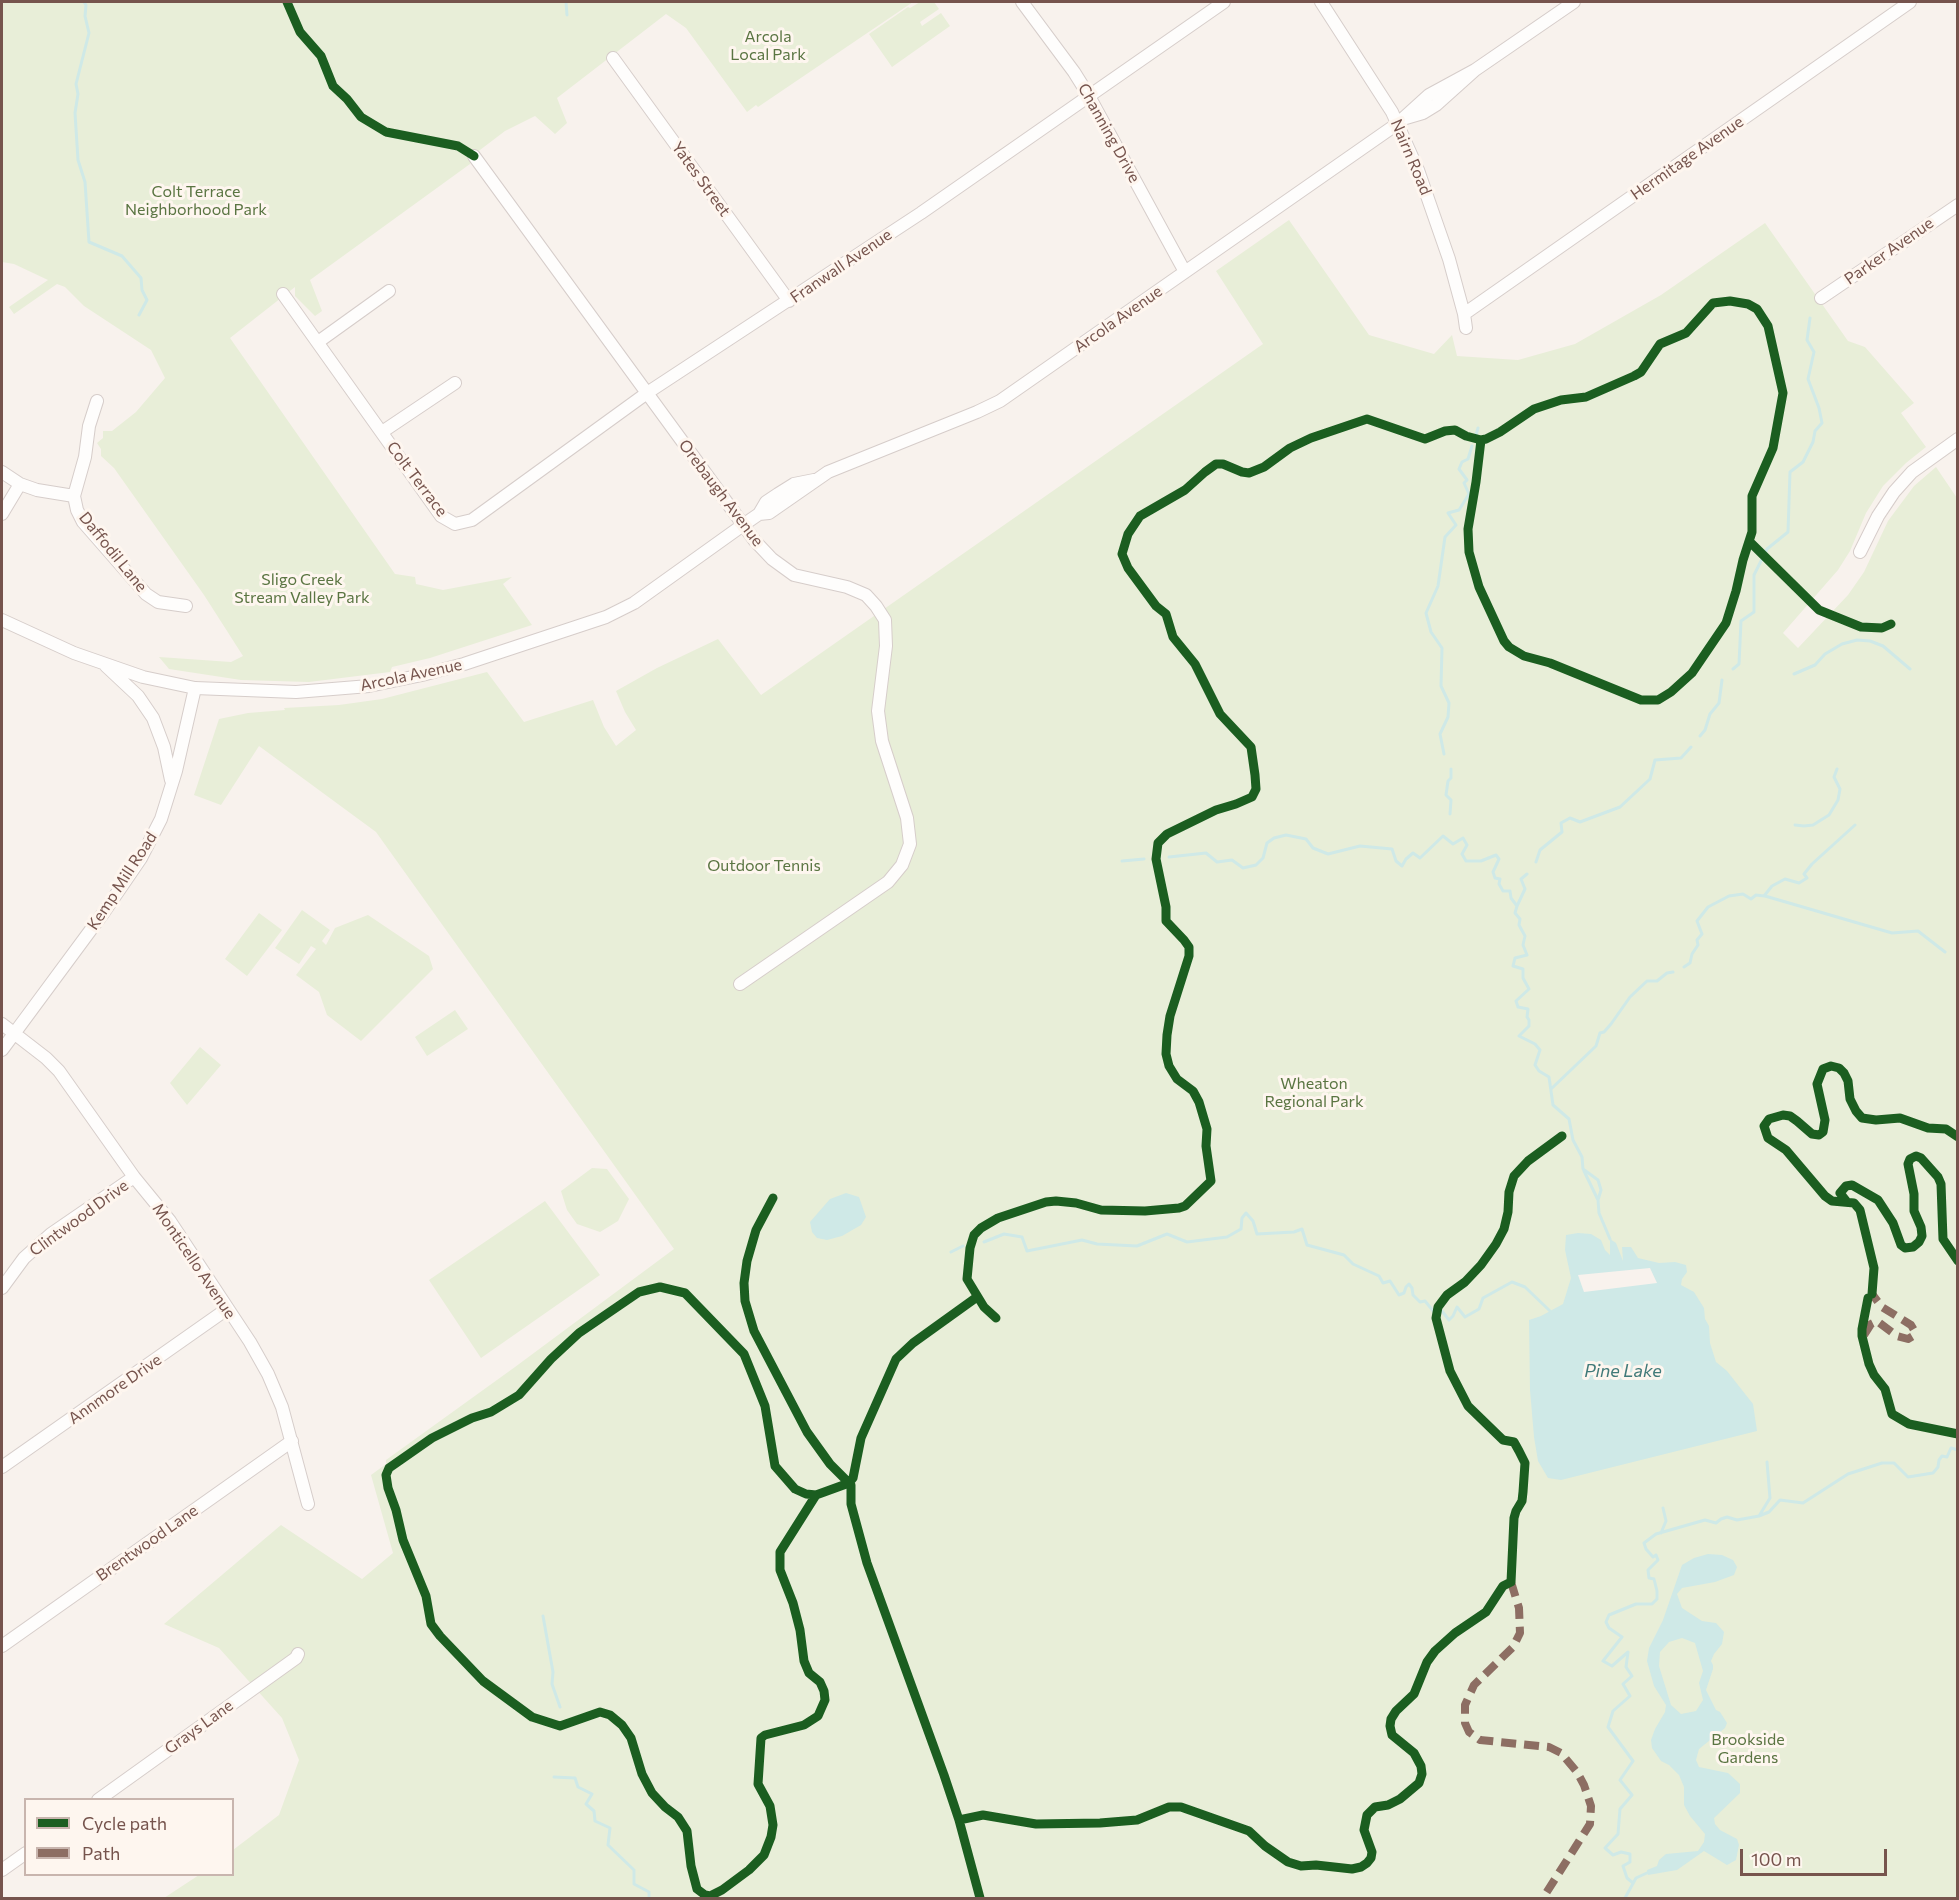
<!DOCTYPE html>
<style>
body{margin:0}
#map{position:relative;width:1959px;height:1900px;overflow:hidden;background:#f8f2ed;font-family:Commissioner,sans-serif}
canvas{display:block}
.frame{position:absolute;inset:0;border:3px solid #76544d;pointer-events:none}
.legend{position:absolute;left:24px;top:1798px;width:210px;height:78px;box-sizing:border-box;background:#fef6ef;border:2px solid #c8b5ae;margin:0;padding:8px 10px;list-style:none;font-size:18px;color:#76544d}
.legend li{display:flex;align-items:center;gap:12px;height:30px}
.legend b{width:30px;border:2px solid #c8b5ae}
.scale{position:absolute;left:1740px;top:1849px;width:147px;height:27px;box-sizing:border-box;border:3px solid #76544d;border-top:0;padding-left:8px;font-size:18px;line-height:21px;white-space:nowrap;color:#76544d;-webkit-text-stroke:4px #fef6ef;paint-order:stroke}
</style>
<div id="map">
<canvas width="1959" height="1900"></canvas>
<div class="frame"></div>
<ul class="legend">
<li><b style="height:8px;background:#1b5e20"></b>Cycle path</li>
<li><b style="height:8px;background:#8d6e63"></b>Path</li>
</ul>
<div class="scale">100 m</div>
</div>
<script>
const g = document.querySelector('canvas').getContext('2d');
g.lineJoin = 'round';
function fillPath(path, color) { g.fillStyle = color; g.fill(path, 'evenodd'); }
const toPath = rows => new Path2D(rows.map(r => 'M' + r).join(''));
function strokePath(path, color, width, dash) { g.strokeStyle = color; g.lineWidth = width; g.lineCap = dash ? 'butt' : 'round'; g.setLineDash(dash || []); g.stroke(path); }
function label(font, color, halo, rows, align = 'center') {
  g.font = font + ' Commissioner,sans-serif'; g.lineWidth = 6; g.setLineDash([]); g.textBaseline = 'middle'; g.strokeStyle = halo; g.fillStyle = color; for (const [text, x, y, turn = 0] of rows) {
    g.save(); g.translate(x, y); g.rotate((+turn || 0) * Math.PI / 180); g.textAlign = isNaN(turn) ? turn : align; if (halo) g.strokeText(text, 0, 0); g.fillText(text, 0, 0); g.restore();
  }
}
fillPath(toPath([
 [2,2,913,2,758,107,756,105,747,112,686,28,666,14,557,98,567,123,555,134,535,116,505,131,476,153,470,164,310,280,322,311,315,316,295,296,295,287,230,338,395,574,415,577,416,584,443,590,512,577,503,584,532,625,430,658,392,667,390,672,309,682,241,680,169,669,159,657,231,662,243,656,204,595,114,468,101,456,101,449,97,443,103,438,103,431,112,431,136,412,165,378,151,350,84,306,65,287,57,284,14,314,9,307,48,280,14,264,2,262],
 [920,2,934,2,939,9,920,22,922,26,941,13,950,26,892,67,869,34,908,7,910,8],
 [1289,220,1369,335,1434,354,1452,335,1457,356,1518,360,1575,344,1661,295,1765,223,1848,341,1865,347,1914,403,1901,413,1926,447,1906,463,1883,486,1866,513,1850,551,1838,570,1783,633,1798,648,1848,595,1864,572,1888,521,1914,486,1936,467,1957,498,1957,1898,164,1898,199,1875,232,1874,233,1850,279,1815,299,1760,282,1718,219,1648,164,1624,281,1525,362,1579,393,1553,371,1475,386,1464,386,1460,515,1367,674,1249,376,832,259,746,221,805,194,795,219,719,248,713,285,710,284,708,339,705,382,699,487,672,524,722,593,700,604,727,616,746,636,730,625,712,616,691,657,668,718,639,761,695,1263,344,1216,271],
 [302,910,330,930,322,941,326,945,335,928,368,915,429,956,433,969,361,1041,327,1015,319,992,296,975,316,949,311,946,299,964,275,948],
 [259,913,282,930,247,976,225,959],
 [455,1010,468,1029,427,1056,415,1037],
 [200,1047,221,1065,187,1105,170,1083],
 [592,1168,607,1169,629,1199,618,1221,600,1232,577,1224,567,1210,561,1191],
 [545,1201,600,1275,481,1358,429,1280]
]), '#e8eed8');
fillPath(toPath([
 [846,1193,859,1197,866,1217,861,1225,842,1236,827,1240,817,1238,812,1232,810,1222,830,1199],
 [1578,1233,1591,1234,1601,1240,1605,1250,1610,1255,1610,1239,1616,1243,1623,1261,1622,1247,1631,1247,1638,1258,1659,1263,1675,1262,1686,1265,1687,1272,1682,1279,1681,1285,1694,1292,1704,1308,1705,1319,1709,1326,1710,1343,1716,1362,1727,1371,1753,1404,1757,1431,1561,1480,1548,1478,1538,1461,1534,1437,1530,1390,1529,1320,1541,1316,1563,1304,1571,1278,1565,1250,1566,1235],
 [1708,1554,1722,1555,1733,1560,1737,1567,1734,1575,1715,1582,1682,1588,1677,1594,1682,1608,1702,1621,1716,1623,1724,1632,1722,1644,1714,1654,1711,1661,1713,1665,1713,1669,1706,1690,1716,1710,1720,1712,1727,1723,1725,1728,1699,1749,1696,1760,1699,1767,1728,1773,1740,1784,1740,1793,1714,1818,1715,1824,1720,1830,1737,1839,1739,1845,1736,1860,1727,1865,1704,1851,1677,1870,1648,1875,1647,1870,1657,1866,1659,1860,1666,1854,1698,1851,1704,1842,1705,1834,1690,1816,1684,1805,1684,1787,1679,1775,1669,1765,1661,1761,1652,1748,1651,1740,1655,1729,1665,1712,1666,1705,1654,1686,1647,1661,1649,1648,1663,1620,1682,1565,1694,1558],
 [1682,1638,1695,1643,1703,1671,1699,1683,1703,1700,1696,1711,1681,1714,1671,1705,1659,1666,1660,1652,1669,1642]
]), '#cfe9e7');
fillPath(toPath([
 [1650,1268,1657,1283,1584,1292,1578,1275]
]), '#f8f2ed');
strokePath(toPath([
 [84,2,86,5,85,16,89,33,76,84,78,94,75,113,78,160,85,182,89,242,122,256,141,278,142,290,147,300,139,315],
 [566,2,567,15],
 [1476,435,1478,428],
 [1733,669,1739,664,1741,621,1754,612,1754,575,1767,549,1788,532,1790,472,1803,462,1813,442,1815,431,1822,423,1819,408,1808,379,1814,352,1807,340,1810,318],
 [1794,674,1815,665,1825,654,1842,644,1857,640,1870,641,1883,646,1910,669],
 [1700,736,1705,730,1710,714,1719,703,1722,680],
 [1444,754,1440,734,1448,717,1449,703,1441,686,1442,648,1431,632,1426,613,1438,586,1445,537,1456,525,1448,513,1459,510,1469,494,1464,483,1467,480,1459,469,1462,462,1468,459,1472,446],
 [1450,814,1451,800,1446,795,1448,781,1451,778,1451,769],
 [1795,825,1804,826,1813,825,1829,815,1838,800,1840,789,1834,777,1837,769],
 [1169,857,1206,853,1217,862,1232,860,1243,868,1256,865,1263,858,1267,843,1274,838,1286,835,1306,839,1313,848,1328,854,1360,846,1392,849,1396,861,1402,866,1406,859,1413,853,1420,858,1443,836,1453,844,1463,838,1467,845,1462,854,1466,861,1481,861,1496,855,1499,859,1493,872,1495,878,1500,879,1499,884,1503,891,1510,891,1511,898,1517,906,1515,913,1520,919,1519,925,1525,936,1523,945,1527,955,1515,958,1513,966,1523,969,1523,978,1529,989,1516,1001,1518,1007,1528,1009,1527,1017,1529,1020,1529,1026,1519,1036,1535,1044,1540,1050,1535,1065,1539,1071,1549,1077,1553,1105,1569,1119,1573,1140,1582,1157,1583,1169,1598,1180,1601,1190,1598,1200,1599,1213,1610,1239],
 [1122,861,1144,859],
 [1536,862,1540,850,1562,832,1561,823,1570,818,1580,822,1620,807,1650,779,1655,760,1681,758,1691,747],
 [1765,896,1892,933,1918,931,1945,952],
 [1517,906,1525,889,1521,879,1527,874],
 [1684,967,1690,963,1692,954,1698,945,1697,940,1702,934,1697,921,1708,907,1729,896,1743,894,1751,899,1756,895,1764,896,1772,886,1785,879,1799,883,1807,878,1804,874,1812,864,1855,825],
 [1551,1089,1596,1046,1600,1033,1604,1032,1611,1024,1630,997,1647,981,1657,981,1667,973,1673,972],
 [1584,1171,1598,1200],
 [984,1242,1004,1234,1022,1237,1027,1251,1082,1240,1097,1244,1137,1246,1167,1234,1187,1242,1227,1237,1241,1229,1242,1218,1246,1213,1253,1221,1257,1234,1294,1232,1302,1229,1307,1245,1344,1255,1353,1264,1379,1276,1383,1283,1390,1281,1399,1295,1404,1293,1406,1287,1409,1284,1412,1288,1413,1295,1420,1302,1425,1301,1434,1312],
 [951,1252,963,1246],
 [1442,1311,1449,1320,1453,1316,1457,1307,1465,1317,1479,1309,1483,1298,1512,1282,1525,1287,1550,1311],
 [1759,1516,1770,1498,1767,1462],
 [1661,1533,1666,1521,1663,1508],
 [543,1616,553,1672,552,1684,560,1707],
 [554,1777,575,1778,578,1787,592,1794,586,1804,594,1811,595,1821,610,1828,608,1845,634,1870,634,1884,649,1892,649,1898],
 [1633,1883,1627,1878,1623,1866,1630,1862,1630,1854,1621,1852,1613,1855,1605,1848,1618,1834,1620,1809,1632,1795,1620,1780,1633,1761,1608,1727,1613,1711,1630,1696,1623,1684,1632,1676,1626,1667,1628,1652,1612,1666,1603,1661,1622,1637,1609,1628,1606,1622,1609,1615,1636,1604,1652,1604,1657,1599,1657,1591,1654,1579,1649,1578,1648,1570,1658,1560,1656,1555,1653,1557,1646,1549,1644,1543,1656,1534,1705,1520,1716,1523,1721,1519,1727,1517,1737,1520,1759,1516,1769,1512,1780,1500,1803,1503,1848,1474,1882,1463,1894,1463,1908,1477,1933,1473,1938,1467,1939,1460,1942,1456,1947,1457,1951,1448,1958,1450],
 [1625,1898,1636,1878,1649,1872]
]), '#cfe9e7', 3);
const minor = toPath([
 [1022,2,1074,72,1089,96,1185,272],
 [1321,2,1392,112,1418,170,1449,259,1464,314,1466,328],
 [613,58,789,301],
 [1406,118,1423,113,1436,105,1475,70,1574,2],
 [474,156,755,541,772,559,794,575,847,587,866,595,876,606,885,620,886,646,878,711,882,741,907,818,910,844,902,865,888,882,740,984],
 [283,294,441,516,455,524,472,520,647,393,921,213,1224,2],
 [1821,298,1958,205],
 [1464,314,1910,2],
 [318,342,389,291],
 [97,401,89,426,85,457,74,496,77,510,83,522,146,594,158,602,186,606],
 [382,432,455,383],
 [2,472,20,484,37,490,74,496],
 [2,514,20,484],
 [759,514,769,513,828,472,977,412,1000,401,1397,124,1429,95,1475,70],
 [1860,552,1878,516,1894,492,1912,472,1958,439],
 [2,620,74,653,143,677,195,688,296,692,369,686,422,675,464,664,606,617,634,603,743,525,759,514,766,502,778,494,794,484,814,480],
 [106,666,138,696,153,718,164,747,171,780],
 [2,1024,46,1058,59,1071,134,1177,170,1221,250,1342,268,1374,282,1407,308,1504],
 [2,1050,104,912,141,858,161,819,176,771,195,688],
 [2,1288,24,1258,51,1234,134,1177],
 [2,1467,227,1309],
 [2,1646,292,1441],
 [98,1800,296,1658,298,1654],
 [2,1870,26,1853]
]);
strokePath(minor, '#d6cdca', 14);
strokePath(minor, '#fefdfc', 12);
strokePath(toPath([
 [1864,1335,1871,1324,1877,1321,1897,1336,1908,1339,1913,1336,1914,1330,1911,1325,1882,1307,1872,1294,1872,1290],
 [1511,1582,1519,1608,1520,1633,1513,1647,1474,1685,1465,1705,1465,1723,1469,1732,1480,1740,1549,1747,1561,1753,1577,1772,1584,1785,1591,1806,1590,1824,1543,1898]
]), '#8d6e63', 8, [15, 8]);
strokePath(toPath([
 [287,2,300,32,321,56,333,86,347,99,361,117,386,132,458,146,474,156],
 [1750,542,1819,610,1861,627,1882,628,1891,624],
 [773,1198,756,1230,747,1261,744,1283,745,1301,754,1331,807,1432,830,1464,851,1485,851,1504,867,1563,944,1775,959,1820,980,1898],
 [1847,1202,1840,1193,1846,1186,1852,1185,1878,1200,1893,1223,1901,1245,1905,1248,1913,1247,1919,1242,1922,1236,1921,1227,1914,1211,1914,1194,1908,1164,1910,1159,1916,1156,1921,1158,1938,1177,1941,1184,1943,1239,1958,1261],
 [660,1287,685,1293,744,1354,765,1406,775,1466,795,1489,806,1494,816,1495,780,1552,780,1570,793,1603,800,1630,804,1661,809,1673,820,1682,824,1691,825,1700,818,1716,804,1725,765,1735,761,1738,758,1784,770,1806,773,1825,771,1837,764,1855,749,1870,722,1890,710,1896,705,1895,697,1889,691,1866,687,1831,678,1817,665,1807,652,1793,642,1774,631,1738,622,1725,610,1715,600,1712,560,1726,532,1717,483,1681,440,1636,431,1624,426,1596,403,1540,396,1510,388,1488,386,1475,389,1468,432,1438,472,1418,491,1412,519,1395,551,1359,579,1333,639,1292,660,1287],
 [1872,1294,1874,1268,1860,1210,1854,1203,1832,1201,1825,1196,1786,1150,1768,1138,1764,1126,1769,1119,1783,1115,1790,1116,1797,1121,1812,1134,1819,1135,1823,1132,1825,1120,1817,1084,1823,1069,1831,1066,1839,1068,1844,1073,1848,1081,1850,1099,1856,1111,1862,1118,1876,1120,1900,1118,1928,1128,1946,1129,1958,1137],
 [1868,1298,1862,1329,1862,1336,1869,1364,1874,1375,1885,1389,1892,1414,1909,1424,1958,1434],
 [996,1318,984,1307,967,1279,970,1248,974,1235,981,1228,998,1218,1046,1202,1056,1201,1076,1203,1101,1210,1145,1211,1179,1208,1185,1206,1211,1181,1206,1146,1207,1129,1199,1102,1193,1091,1177,1079,1169,1066,1166,1054,1167,1035,1170,1016,1189,956,1189,947,1184,940,1166,921,1166,907,1156,859,1158,843,1167,834,1216,810,1236,804,1252,797,1256,789,1255,775,1251,747,1220,714,1195,664,1173,637,1166,614,1156,606,1128,568,1122,554,1128,534,1140,516,1185,490,1205,472,1216,464,1223,464,1242,472,1249,473,1264,467,1290,448,1311,438,1367,419,1425,439,1445,431,1455,430,1466,436,1481,440,1486,439,1500,432,1534,409,1561,400,1586,397,1634,376,1641,372,1660,344,1686,333,1713,303,1730,301,1748,304,1757,309,1768,326,1783,393,1773,448,1752,496,1752,532,1743,560,1736,591,1726,623,1692,673,1671,692,1658,700,1641,700,1550,663,1524,656,1509,647,1504,641,1479,587,1469,552,1468,529,1476,482,1481,440],
 [816,1495,849,1483,853,1478,861,1438,896,1359,913,1343,977,1297],
 [959,1820,983,1815,1036,1824,1100,1823,1137,1820,1169,1807,1181,1807,1249,1831,1265,1846,1288,1862,1301,1866,1316,1865,1352,1869,1361,1867,1367,1863,1371,1858,1372,1852,1364,1830,1367,1815,1375,1807,1388,1805,1400,1799,1419,1783,1422,1774,1421,1766,1414,1753,1392,1735,1390,1726,1391,1719,1396,1711,1414,1694,1427,1662,1435,1651,1455,1633,1486,1612,1503,1586,1511,1582,1514,1518,1516,1511,1522,1501,1523,1492,1525,1463,1519,1451,1514,1442,1503,1440,1468,1406,1450,1371,1436,1318,1438,1307,1447,1295,1465,1282,1481,1265,1496,1244,1504,1229,1508,1212,1509,1192,1514,1176,1528,1161,1562,1136]
]), '#1b5e20', 9);
label('16px', '#5a7542', '#fef6ef', [
 ["Arcola",768,37],
 ["Local Park",768,55],
 ["Colt Terrace",196,192],
 ["Neighborhood Park",196,210],
 ["Sligo Creek",302,580],
 ["Stream Valley Park",302,598],
 ["Outdoor Tennis",764,866],
 ["Wheaton",1314,1084],
 ["Regional Park",1314,1102],
 ["Brookside",1748,1740],
 ["Gardens",1748,1758]
]);
label('16px', '#76544d', '#fef6ef', [
 ["Channing Drive",1109,133,61],
 ["Nairn Road",1411,157,67],
 ["Hermitage Avenue",1687,158,-35],
 ["Yates Street",701,179,54],
 ["Parker Avenue",1889,251,-35],
 ["Franwall Avenue",841,266,-34],
 ["Arcola Avenue",1118,319,-35],
 ["Colt Terrace",417,479,53],
 ["Orebaugh Avenue",721,493,53],
 ["Daffodil Lane",113,552,51],
 ["Arcola Avenue",411,675,-12],
 ["Kemp Mill Road",122,881,-57],
 ["Clintwood Drive",79,1218,-36],
 ["Monticello Avenue",194,1261,56],
 ["Annmore Drive",115,1389,-35],
 ["Brentwood Lane",147,1543,-35],
 ["Grays Lane",199,1727,-36]
]);
label('italic 18px', '#417a79', '#fef6ef', [
 ["Pine Lake",1623,1371]
]);
</script>
